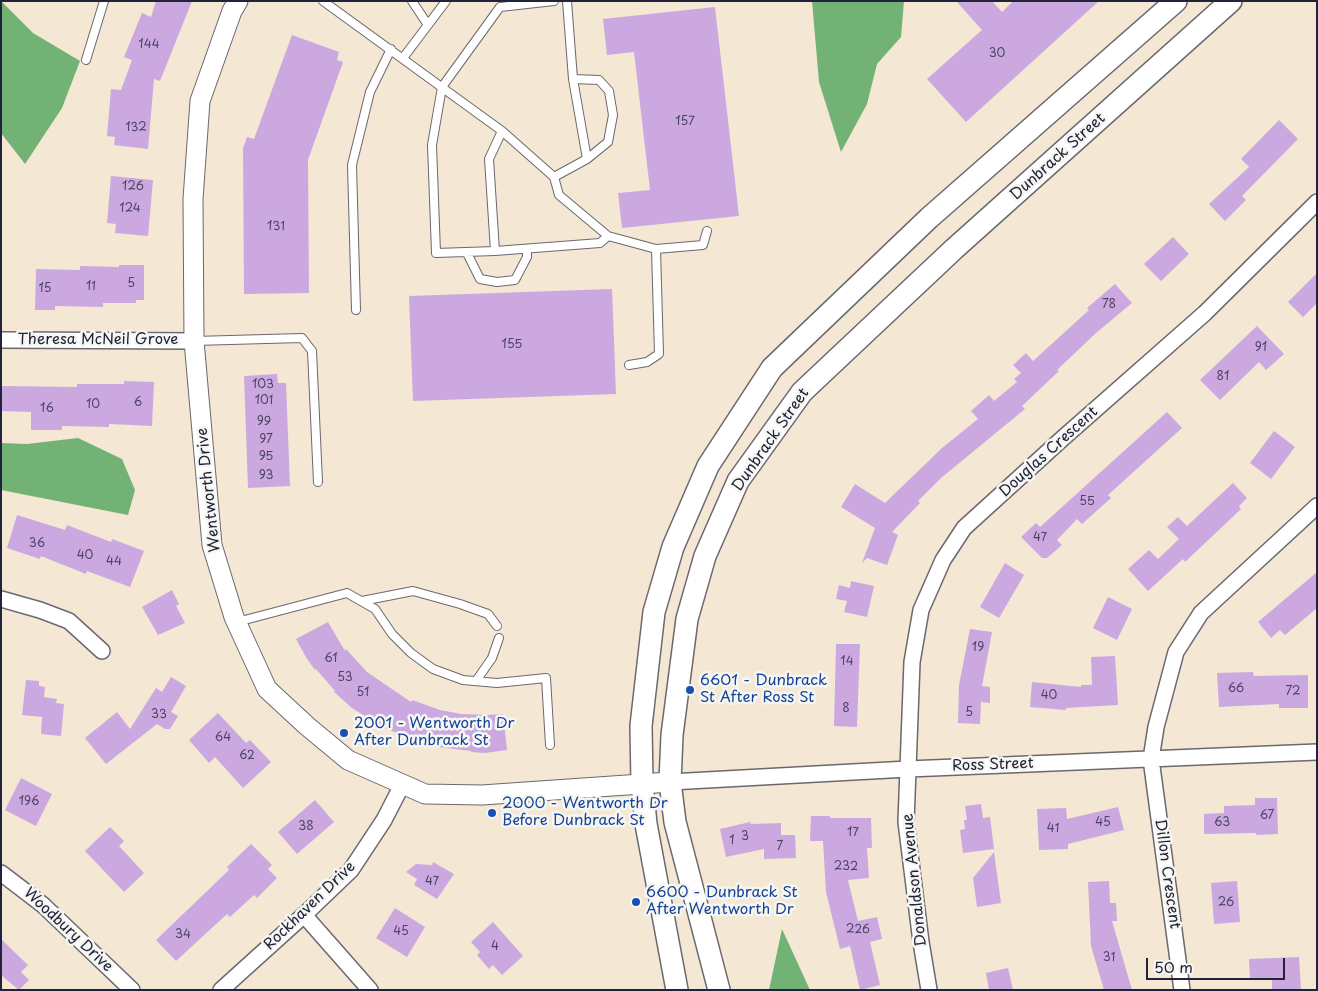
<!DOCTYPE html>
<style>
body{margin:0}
#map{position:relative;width:1318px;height:991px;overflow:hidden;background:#f4e7d3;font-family:"Playpen Sans",sans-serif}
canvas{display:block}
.frame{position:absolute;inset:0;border:2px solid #22223b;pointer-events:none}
.scale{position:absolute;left:1146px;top:958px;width:139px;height:22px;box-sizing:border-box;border:2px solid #22223b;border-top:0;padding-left:6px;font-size:15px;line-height:18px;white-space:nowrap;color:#22223b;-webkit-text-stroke:4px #f6f6f2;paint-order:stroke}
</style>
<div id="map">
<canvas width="1318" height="991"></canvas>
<div class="frame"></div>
<div class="scale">50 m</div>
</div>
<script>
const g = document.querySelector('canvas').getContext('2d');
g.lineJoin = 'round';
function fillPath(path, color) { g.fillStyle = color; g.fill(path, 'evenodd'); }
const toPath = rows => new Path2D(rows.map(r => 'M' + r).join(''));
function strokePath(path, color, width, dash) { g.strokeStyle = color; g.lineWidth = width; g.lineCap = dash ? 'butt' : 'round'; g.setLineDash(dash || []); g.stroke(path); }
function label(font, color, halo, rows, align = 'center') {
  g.font = font + ' "Playpen Sans",sans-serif'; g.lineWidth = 5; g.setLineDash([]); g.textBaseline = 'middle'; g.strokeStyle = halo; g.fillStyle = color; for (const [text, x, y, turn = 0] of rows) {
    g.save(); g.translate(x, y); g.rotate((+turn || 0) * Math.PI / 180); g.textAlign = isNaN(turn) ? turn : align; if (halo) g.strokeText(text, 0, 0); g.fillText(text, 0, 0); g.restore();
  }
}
fillPath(toPath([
 [1,1,33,33,80,61,62,108,25,164,1,133],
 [812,1,904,1,901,37,877,64,867,104,841,152,819,82],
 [78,438,122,459,135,490,128,515,1,490,1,443,27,444],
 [782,929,810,990,769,990]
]), '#72b275');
fillPath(toPath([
 [156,1,192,1,160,81,154,79,148,149,114,145,115,137,107,136,111,89,121,90,132,60,124,57,142,13,151,17],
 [956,1,992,1,1002,12,1013,1,1099,1,966,122,927,79,982,30],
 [715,7,739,216,622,228,618,193,650,190,634,52,607,55,603,19],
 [292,35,339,52,337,60,343,62,308,160,309,293,244,294,243,148,247,137,254,139],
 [1279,120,1298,139,1242,196,1246,200,1225,221,1209,204,1249,167,1241,159],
 [111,176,153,180,148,236,115,233,116,224,107,223],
 [1173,237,1189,254,1161,281,1144,264],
 [119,265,144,265,144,300,136,300,136,303,103,303,103,307,55,306,55,310,35,310,36,269,80,270,80,266,119,267],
 [1317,273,1317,303,1303,317,1288,302],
 [1115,284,1132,303,1096,333,1057,370,1059,371,1022,406,1025,409,941,478,918,501,920,503,892,532,898,535,887,565,867,558,862,563,875,528,841,507,855,484,885,503,942,448,978,419,971,411,989,395,994,401,1017,382,1014,379,1021,373,1013,365,1026,353,1033,361,1089,310,1087,308],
 [612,289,616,394,413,401,409,296],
 [1257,326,1284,354,1266,370,1259,362,1220,400,1200,380],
 [277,374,278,383,286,383,290,486,248,488,244,376],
 [124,381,154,382,152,426,109,424,109,427,62,426,62,430,31,430,31,412,1,411,1,386,77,387,77,384,124,384],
 [1167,412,1182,428,1108,495,1111,498,1082,524,1077,519,1057,540,1062,545,1047,558,1042,558,1021,537,1036,523,1040,527],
 [1274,431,1295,447,1271,479,1250,463],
 [1233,483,1247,498,1239,506,1241,509,1185,562,1183,559,1148,591,1128,569,1149,550,1158,559,1179,539,1167,527,1178,517,1187,526],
 [17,515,65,530,67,525,111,542,112,539,144,551,130,587,87,571,86,574,41,556,40,559,7,548],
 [1005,563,1024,575,999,618,980,607],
 [1317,572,1317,608,1285,635,1280,630,1271,638,1258,622],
 [851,581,874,586,867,617,844,612,847,601,836,599,839,585,850,588],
 [172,590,179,604,176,606,185,623,158,635,142,607],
 [1108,597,1132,609,1117,640,1093,628],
 [328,622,345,651,346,649,367,672,411,702,412,700,440,710,461,714,485,715,503,714,507,750,485,753,471,752,471,751,429,746,382,727,352,708,334,692,335,691,316,669,315,670,307,659,296,639],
 [970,629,992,632,982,686,990,687,990,703,981,702,980,724,958,723,959,685],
 [836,644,860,644,857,727,834,726],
 [1115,656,1118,705,1066,708,1066,710,1030,707,1032,682,1081,687,1081,685,1092,685,1091,657],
 [1253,672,1254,676,1308,675,1308,708,1279,708,1279,704,1219,707,1217,673],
 [171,677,186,686,171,712,178,716,170,729,165,729,157,724,106,764,85,738,117,712,130,729,156,688,162,692],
 [26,680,39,681,39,686,45,687,44,697,57,699,56,703,64,704,61,736,41,734,42,717,22,715],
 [218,713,246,743,250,740,271,762,243,788,215,757,209,763,189,740],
 [21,778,52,794,36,826,5,810],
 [1255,798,1277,798,1278,834,1256,835,1256,833,1204,834,1204,814,1224,813,1224,806,1255,805],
 [315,800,334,822,297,854,278,832],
 [981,804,983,818,990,817,994,849,963,853,960,830,965,829,964,820,967,820,965,806],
 [1118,807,1124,830,1068,844,1068,849,1039,850,1037,809,1066,808,1067,819],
 [811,816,830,816,830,818,871,818,872,848,867,848,869,878,848,880,858,921,877,917,882,939,870,942,880,985,860,990,850,946,840,949,826,892,823,841,810,841],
 [750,822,751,824,781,823,781,835,795,835,796,858,764,859,764,849,726,857,720,829],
 [110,827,124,841,119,846,144,873,124,892,85,851],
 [251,844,272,865,268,869,277,878,257,898,254,895,230,917,227,914,176,961,156,940,229,870,227,867],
 [994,852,1001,903,977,907,973,878],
 [433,862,454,874,437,899,414,885,417,879,406,872,416,864,432,865],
 [1109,881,1110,903,1116,903,1117,921,1112,921,1132,990,1104,990,1091,946,1088,882],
 [1237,881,1240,922,1214,924,1211,883],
 [395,908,425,927,407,957,376,938],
 [493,922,523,956,502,975,493,965,489,969,477,955,480,952,471,942],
 [1,939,28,965,21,972,29,980,19,990,1,975],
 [1299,957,1301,990,1272,990,1272,978,1250,979,1249,959],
 [1008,968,1013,990,989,990,986,973]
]), '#cba9e0');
const service = toPath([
 [323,1,502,131,554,177,559,195,608,236],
 [412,1,428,25],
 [554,1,500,7,442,87,432,145,436,253,495,251,600,243,608,236,656,249,703,245,707,231],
 [403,58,446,1],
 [86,60,104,1],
 [573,79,599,80,609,91,613,115,608,142,587,159],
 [554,177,587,159,573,79,567,1],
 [495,251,489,159,502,131],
 [467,253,480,279,497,282,515,280,527,257,527,249],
 [356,310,352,165,370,92,391,49],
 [194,341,302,338,312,351,318,482],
 [629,365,647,362,659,354,656,249],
 [362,601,413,591,460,604,488,614,497,626],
 [237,622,347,593,375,609,392,634,411,653,433,669,463,680,497,683,546,678,550,745],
 [476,681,492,658,499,638]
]);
const minor = toPath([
 [1,340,194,341],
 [1,599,40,610,69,621,102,651],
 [670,782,908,769,1317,752],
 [1,873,43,905,132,990],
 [304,915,370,990],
 [221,990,304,915,351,870,384,820,402,785],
 [929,990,921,942,906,822,912,662,921,610,943,560,964,528,1063,438,1205,313,1317,202],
 [1182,990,1151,759,1156,727,1176,652,1201,613,1317,506]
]);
const tertiary = toPath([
 [238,1,232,11,200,101,193,199,194,341,212,545,234,617,267,689,307,726,348,760,425,794,482,795,670,782]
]);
const secondary = toPath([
 [677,990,646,824,642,783,641,726,654,612,673,547,708,466,772,368,929,218,1176,1],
 [719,990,675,822,670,782,672,735,687,619,705,556,738,481,802,392,954,249,1231,1]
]);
strokePath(service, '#6c6770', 10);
strokePath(minor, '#6c6770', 18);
strokePath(tertiary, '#6c6770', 21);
strokePath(secondary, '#6c6770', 24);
strokePath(service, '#fff', 8);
strokePath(minor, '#fff', 15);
strokePath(tertiary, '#fff', 19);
strokePath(secondary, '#fff', 21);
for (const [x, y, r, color] of [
 [690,690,5,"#1a4fb4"],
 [344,733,5,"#1a4fb4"],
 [492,813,5,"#1a4fb4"],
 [636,902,5,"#1a4fb4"]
]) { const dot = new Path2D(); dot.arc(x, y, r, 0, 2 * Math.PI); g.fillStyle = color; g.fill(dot); strokePath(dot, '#f6f6f2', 2); }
label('12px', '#4c4464', null, [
 ["144",149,45],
 ["30",997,54],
 ["157",685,122],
 ["132",136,128],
 ["126",133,187],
 ["124",130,209],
 ["131",276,227],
 ["5",131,284],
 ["11",91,287],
 ["15",45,289],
 ["78",1109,305],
 ["155",512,345],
 ["91",1261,348],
 ["81",1223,377],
 ["103",263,385],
 ["101",264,401],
 ["6",138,403],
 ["10",93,405],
 ["16",47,409],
 ["99",264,422],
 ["97",266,440],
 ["95",266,457],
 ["93",266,476],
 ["55",1087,502],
 ["47",1040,538],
 ["36",37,544],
 ["40",85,556],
 ["44",114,562],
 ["19",978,648],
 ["61",331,659],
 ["14",847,662],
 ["53",345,678],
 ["66",1236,689],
 ["72",1293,692],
 ["51",363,693],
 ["40",1049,696],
 ["8",846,709],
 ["5",969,713],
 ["33",159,715],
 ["64",223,738],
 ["62",247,756],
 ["196",29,802],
 ["67",1267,816],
 ["45",1103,823],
 ["63",1222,823],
 ["38",306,827],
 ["41",1053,829],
 ["17",853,833],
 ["3",745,837],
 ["1",732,841],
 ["7",780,847],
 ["232",846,867],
 ["47",432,882],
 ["26",1226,903],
 ["226",858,930],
 ["45",401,932],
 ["34",183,935],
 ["4",495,947],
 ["31",1109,958]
]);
label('15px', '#22223b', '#f6f6f2', [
 ["Dunbrack Street",1058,157,-42],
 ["Theresa McNeil Grove",98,340],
 ["Dunbrack Street",771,440,-55],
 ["Douglas Crescent",1049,452,-42],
 ["Wentworth Drive",209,490,-96],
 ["Ross Street",993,765,-2],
 ["Dillon Crescent",1167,874,82],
 ["Donaldson Avenue",915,880,-96],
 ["Rockhaven Drive",310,906,-44],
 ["Woodbury Drive",68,930,43]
]);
label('15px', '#164399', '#f6f6f2', [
 ["6601 - Dunbrack",700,681],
 ["St After Ross St",700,698],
 ["2001 - Wentworth Dr",354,724],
 ["After Dunbrack St",354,741],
 ["2000 - Wentworth Dr",502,804],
 ["Before Dunbrack St",502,821],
 ["6600 - Dunbrack St",646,893],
 ["After Wentworth Dr",646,910]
], 'left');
</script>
